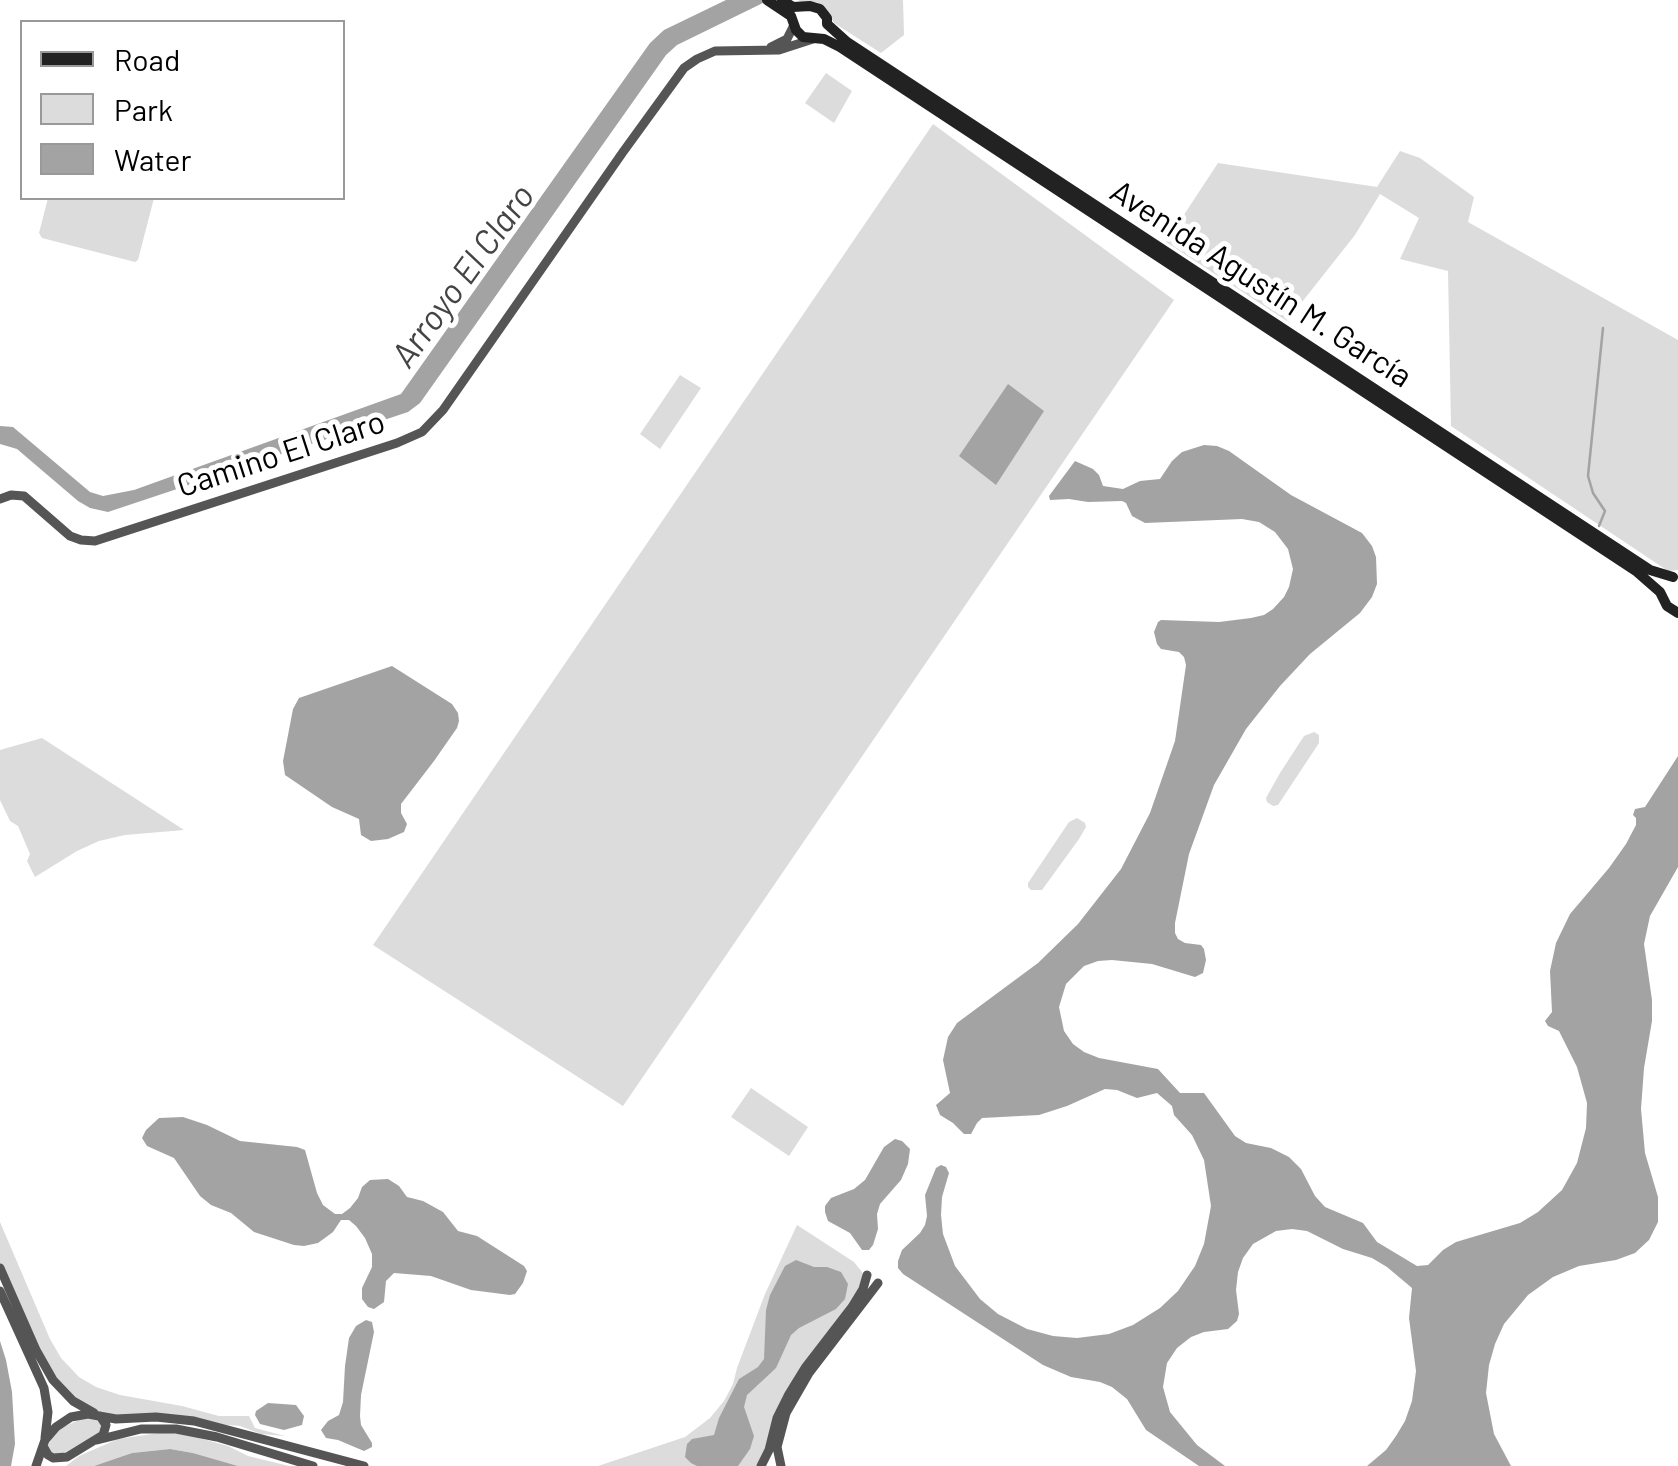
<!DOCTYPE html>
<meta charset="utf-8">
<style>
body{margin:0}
#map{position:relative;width:1678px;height:1466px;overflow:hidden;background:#fff;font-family:Barlow,sans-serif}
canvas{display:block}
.legend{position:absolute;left:20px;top:20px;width:325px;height:180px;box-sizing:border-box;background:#fff;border:2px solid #999;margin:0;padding:12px 18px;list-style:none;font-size:30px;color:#000}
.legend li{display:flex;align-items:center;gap:20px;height:50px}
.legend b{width:50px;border:2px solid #999}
</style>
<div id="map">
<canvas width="1678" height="1466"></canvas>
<ul class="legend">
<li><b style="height:12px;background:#222"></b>Road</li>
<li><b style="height:28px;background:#dcdcdc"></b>Park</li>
<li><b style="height:28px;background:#a3a3a3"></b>Water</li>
</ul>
</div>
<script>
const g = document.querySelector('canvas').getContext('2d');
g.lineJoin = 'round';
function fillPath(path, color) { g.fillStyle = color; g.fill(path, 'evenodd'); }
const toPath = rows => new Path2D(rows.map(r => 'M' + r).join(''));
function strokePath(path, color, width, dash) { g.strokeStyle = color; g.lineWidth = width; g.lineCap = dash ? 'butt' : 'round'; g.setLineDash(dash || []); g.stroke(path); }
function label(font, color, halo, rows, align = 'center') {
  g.font = font + ' Barlow,sans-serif'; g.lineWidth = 10; g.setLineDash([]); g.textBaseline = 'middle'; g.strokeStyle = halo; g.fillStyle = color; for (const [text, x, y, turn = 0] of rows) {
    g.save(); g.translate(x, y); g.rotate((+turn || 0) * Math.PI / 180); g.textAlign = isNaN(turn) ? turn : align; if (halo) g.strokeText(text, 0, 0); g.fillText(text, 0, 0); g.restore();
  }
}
fillPath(toPath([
 [798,0,903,0,904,35,881,53,834,23,824,6,816,2,801,2],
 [826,73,852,91,834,123,805,103],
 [933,124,1174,300,623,1106,373,945],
 [1400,151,1420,158,1474,197,1468,222,1678,340,1678,570,1668,571,1451,426,1448,271,1400,259,1419,218,1380,194,1355,235,1287,321,1166,242,1218,163,1377,187],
 [48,198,154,198,138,260,135,262,42,238,39,233],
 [680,375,701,388,660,449,640,434],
 [1314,732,1319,735,1319,743,1278,805,1273,806,1267,802,1266,798,1280,773,1304,736],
 [42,738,184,830,125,835,99,841,77,851,35,877,27,861,30,854,18,826,10,821,0,800,0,750],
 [1077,818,1085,823,1086,827,1079,839,1042,890,1031,890,1028,887,1028,883,1069,822],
 [751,1088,808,1127,789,1156,731,1117],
 [0,1222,50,1339,61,1358,79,1377,96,1387,120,1395,182,1406,219,1416,249,1416,255,1428,285,1436,261,1434,240,1426,107,1415,86,1406,64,1390,43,1357,0,1264],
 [797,1225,854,1262,862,1272,863,1279,862,1286,758,1466,598,1466,685,1437,710,1418,724,1401,733,1384,737,1368,765,1294],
 [83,1418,97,1418,102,1426,99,1433,59,1456,48,1451,48,1445,59,1429],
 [166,1432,192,1436,228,1446,248,1456,289,1466,238,1466,193,1453,170,1449,132,1453,94,1466,66,1466,79,1456,118,1439]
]), '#dcdcdc');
fillPath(toPath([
 [726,0,769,0,677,45,666,55,420,403,408,412,108,512,90,508,78,501,17,449,0,444,0,426,13,427,90,492,103,496,134,490,401,394,650,43,664,30],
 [1008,384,1044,411,996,485,959,456],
 [1204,445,1217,446,1229,451,1291,495,1362,533,1372,546,1376,557,1377,584,1372,597,1360,613,1310,654,1280,686,1246,729,1214,785,1189,854,1175,923,1175,933,1178,939,1185,943,1201,945,1204,949,1206,960,1203,973,1195,977,1152,964,1112,960,1098,961,1084,966,1066,984,1059,1007,1064,1031,1073,1044,1084,1052,1099,1058,1158,1069,1180,1093,1204,1093,1235,1136,1246,1143,1271,1148,1289,1157,1301,1169,1315,1196,1325,1207,1363,1223,1377,1242,1417,1266,1428,1265,1443,1250,1456,1242,1520,1223,1538,1212,1562,1190,1577,1163,1586,1128,1587,1103,1577,1067,1559,1031,1548,1026,1545,1021,1552,1012,1550,971,1556,943,1570,914,1609,868,1626,844,1636,825,1636,818,1633,815,1635,809,1645,807,1678,756,1678,867,1650,916,1644,944,1652,1000,1652,1021,1644,1068,1641,1109,1645,1153,1658,1197,1658,1222,1649,1240,1635,1253,1616,1260,1579,1266,1553,1277,1528,1295,1504,1324,1495,1344,1489,1365,1486,1393,1494,1434,1511,1466,1367,1466,1386,1450,1396,1436,1405,1421,1412,1401,1416,1371,1409,1318,1412,1288,1387,1267,1372,1258,1343,1249,1307,1231,1292,1229,1276,1231,1253,1244,1243,1258,1238,1272,1236,1290,1239,1314,1237,1321,1228,1329,1204,1332,1191,1337,1177,1348,1167,1363,1163,1387,1170,1412,1197,1445,1225,1466,1199,1466,1146,1430,1127,1399,1112,1387,1100,1382,1071,1377,1043,1365,903,1274,898,1268,898,1261,902,1250,920,1233,925,1225,927,1216,925,1195,936,1168,941,1165,946,1167,949,1173,942,1197,941,1215,943,1234,955,1266,980,1299,998,1314,1027,1329,1053,1336,1077,1338,1109,1334,1133,1325,1160,1308,1178,1291,1195,1266,1204,1244,1211,1206,1204,1160,1192,1135,1174,1115,1172,1106,1157,1093,1137,1098,1117,1090,1105,1089,1067,1106,1039,1115,982,1118,977,1123,971,1134,964,1134,953,1123,940,1115,936,1105,950,1093,943,1060,948,1037,957,1023,1038,963,1078,924,1121,869,1150,813,1175,741,1186,665,1184,657,1179,652,1161,649,1157,644,1154,632,1158,622,1161,620,1219,622,1251,618,1264,615,1273,609,1284,597,1289,587,1293,569,1288,549,1275,532,1259,522,1242,519,1145,523,1132,516,1126,503,1122,501,1088,502,1069,499,1050,500,1049,496,1075,461,1093,469,1099,475,1103,486,1123,489,1140,481,1160,479,1172,461,1182,452],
 [392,666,452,704,458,713,459,721,457,728,434,761,401,804,401,813,407,824,404,832,388,839,371,841,361,835,359,819,332,807,285,775,283,761,293,709,299,698],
 [183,1117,207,1125,240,1141,297,1147,305,1150,317,1193,323,1205,335,1214,342,1214,350,1208,358,1198,362,1187,370,1180,388,1179,399,1186,407,1197,423,1201,443,1212,458,1231,477,1236,524,1266,527,1271,523,1283,515,1294,510,1295,471,1290,431,1276,394,1273,386,1281,384,1302,374,1309,368,1307,362,1299,362,1288,372,1267,372,1254,365,1238,356,1226,349,1220,341,1220,333,1232,318,1243,304,1246,294,1245,254,1232,231,1213,211,1205,200,1196,174,1158,147,1146,142,1138,146,1130,159,1118],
 [895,1139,902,1141,910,1149,908,1164,901,1180,880,1204,877,1214,878,1229,873,1245,869,1250,862,1250,850,1233,828,1221,825,1212,825,1206,831,1198,854,1189,865,1180,884,1147],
 [796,1260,814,1267,827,1267,841,1272,848,1284,845,1299,836,1309,799,1328,791,1335,776,1368,747,1395,744,1407,754,1436,750,1449,738,1466,697,1466,691,1463,685,1457,687,1444,692,1439,714,1435,719,1418,739,1379,758,1367,764,1359,766,1310,770,1295,785,1266],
 [366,1320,372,1322,374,1332,361,1395,360,1416,361,1425,372,1443,372,1447,364,1451,338,1440,326,1438,321,1430,328,1421,339,1415,343,1402,345,1366,349,1338,356,1326],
 [0,1341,6,1360,12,1392,15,1444,11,1466,0,1466],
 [268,1403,296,1405,304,1416,302,1425,284,1430,260,1424,255,1415,256,1411],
 [170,1449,193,1453,238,1466,94,1466,132,1453]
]), '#a3a3a3');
strokePath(toPath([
 [1599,526,1605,511,1593,493,1588,476,1603,328]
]), '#a3a3a3', 2.5);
strokePath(toPath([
 [771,47,787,39,794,25],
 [0,499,11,495,24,496,70,536,81,540,95,541,397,443,422,432,443,410,623,152,684,68,697,59,715,51,779,50,813,39],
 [0,1268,36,1350,53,1380,73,1401,94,1413],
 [0,1291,44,1388,48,1412,45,1438],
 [97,1440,141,1429,176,1429,217,1437,313,1466],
 [43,1446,48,1455,53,1458,67,1457,103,1435,106,1425,100,1416],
 [36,1466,45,1440,56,1427,71,1417,88,1414,116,1419,156,1417,194,1421,364,1466],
 [761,1466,769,1450,777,1418,789,1394,805,1368,852,1307,863,1289,867,1275],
 [781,1466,777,1447,786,1413,809,1373,878,1283]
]), '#555', 9);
strokePath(toPath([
 [767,0,791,16,796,30,803,37,824,39,840,47,1636,571,1660,592,1667,606,1678,613],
 [782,0,793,7,810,6,820,9,827,18,827,24,847,42,1650,570,1673,577]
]), '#222', 10);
label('32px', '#000', '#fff', [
 ["Avenida Agustín M. García",1261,284,33],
 ["Camino El Claro",281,454,-18]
]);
label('italic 35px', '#444', '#fff', [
 ["Arroyo El Claro",463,276,-54]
]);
</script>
